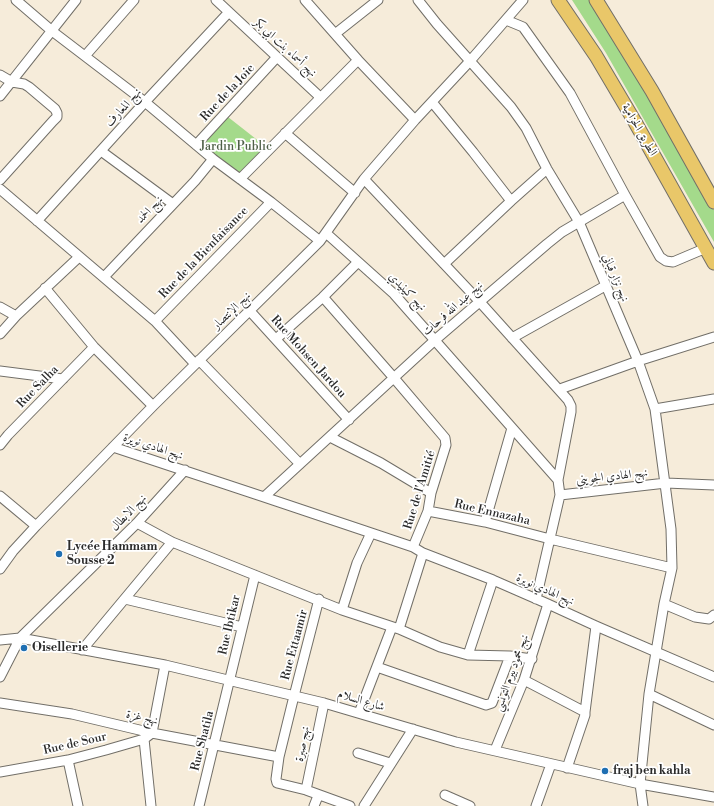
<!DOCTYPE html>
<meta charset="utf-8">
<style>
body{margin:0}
canvas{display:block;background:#f6ecda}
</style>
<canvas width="714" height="806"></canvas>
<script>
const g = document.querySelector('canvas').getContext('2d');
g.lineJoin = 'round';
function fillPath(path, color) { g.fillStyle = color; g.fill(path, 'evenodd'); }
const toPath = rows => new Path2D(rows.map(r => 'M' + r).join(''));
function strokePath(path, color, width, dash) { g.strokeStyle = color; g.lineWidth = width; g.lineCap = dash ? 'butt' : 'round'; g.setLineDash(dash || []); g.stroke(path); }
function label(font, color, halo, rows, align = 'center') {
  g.font = font + ' "Libre Bodoni",Amiri,serif'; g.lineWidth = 3.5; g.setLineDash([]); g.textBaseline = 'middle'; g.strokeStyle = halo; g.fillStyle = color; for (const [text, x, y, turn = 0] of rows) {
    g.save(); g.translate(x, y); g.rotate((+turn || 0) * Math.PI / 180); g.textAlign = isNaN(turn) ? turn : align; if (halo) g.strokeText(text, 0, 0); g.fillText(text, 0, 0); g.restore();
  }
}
fillPath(toPath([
 [572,0,589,0,619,45,714,210,714,242,606,53],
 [228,117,265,146,242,177,201,144]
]), '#a4da8b');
const minor = toPath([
 [16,0,52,31,145,102,213,159,271,202,320,241],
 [216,0,320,97],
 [418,0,437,24,511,107,526,128,547,169,579,222,638,361,655,409,671,529,672,568,664,604,649,694,640,784,643,806],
 [506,20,523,27,570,93,625,195,660,257,666,261,673,262,706,248],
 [335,34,378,0],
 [85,56,134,0],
 [358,60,415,120],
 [0,75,12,82,24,84,29,87,55,109,57,113,57,117,53,121,0,180],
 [0,96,76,0],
 [432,102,473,152,511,201],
 [285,133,355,193],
 [196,145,277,57],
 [101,151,173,204],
 [240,179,358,60,305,0],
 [364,179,479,301,568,400,571,406,571,412,558,480],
 [0,189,155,321,195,364],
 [37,221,145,102,229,12],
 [326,233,394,294,558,480,560,495,536,599],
 [444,264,511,201,547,169],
 [104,277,195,181,213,159],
 [45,288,94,347,153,406],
 [323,297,394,378,445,438,446,445,431,493,428,511,413,547,423,553,493,580,548,604,596,626,714,677],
 [0,307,16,316],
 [249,310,349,420],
 [155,321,271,202],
 [0,334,16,316,79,257],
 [512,338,605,286],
 [276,339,323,297,358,262],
 [199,360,300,464],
 [0,371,63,379],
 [560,389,638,361,714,337],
 [655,409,714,399],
 [330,437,381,463,431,493],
 [0,445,8,435,94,347],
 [113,447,264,497,435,340,547,244,562,232,625,195],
 [560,495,666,483,714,485],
 [0,496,36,526],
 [264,497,413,547],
 [428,511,485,522,550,539,672,568],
 [485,522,512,428],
 [137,523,172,542,342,610,399,629,440,647,468,655,510,656,532,659],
 [0,569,13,551,36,526,153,406,320,241,364,179,415,120,470,61,523,0],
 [125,599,242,627],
 [319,599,294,696,279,757,276,779,277,783,306,790,350,806],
 [664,604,695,617,709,619,714,615],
 [342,610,357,563,371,533],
 [399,629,423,553],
 [0,640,20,638,42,642,165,665,324,703,456,742,640,784,714,797],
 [82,650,172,542],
 [468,655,493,580],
 [377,667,486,705,492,703,510,656],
 [0,677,20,638,137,523,185,470],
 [524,680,585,712,585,715,567,768],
 [649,694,714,725],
 [0,703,72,714,152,733,279,757],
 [585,712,596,626],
 [359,713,392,627],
 [152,733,165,665],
 [144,739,151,806],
 [495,750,524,680,548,604],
 [358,753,390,763],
 [68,760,78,806],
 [0,772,68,760,106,750,144,739,152,733],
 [306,790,324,703],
 [445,795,470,806],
 [199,806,255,575],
 [314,806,318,796],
 [364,806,413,729],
 [536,806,551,764]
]);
const highway = toPath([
 [558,0,596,56,635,122,714,263],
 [596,0,652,91,714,202]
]);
strokePath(minor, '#726f68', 11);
strokePath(highway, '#726f68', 15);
strokePath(minor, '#fff', 9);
strokePath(highway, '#e9c769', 13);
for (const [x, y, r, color] of [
 [59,554,4,"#1f6fb2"],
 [24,648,4,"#1f6fb2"],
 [605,771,4,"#1f6fb2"]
]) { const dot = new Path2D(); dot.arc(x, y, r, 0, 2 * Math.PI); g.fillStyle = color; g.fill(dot); strokePath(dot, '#fff', 1.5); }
label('12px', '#2b2b2b', '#fff', [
 ["نهج أسماء بنت ابي بكر",285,48,43],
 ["Rue de la Joie",228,93,-47],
 ["نهج المعارف",124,108,-48],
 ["الطريق الحزامية",639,130,60],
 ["نهج الحمد",150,210,-46],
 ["Rue de la Bienfaisance",204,253,-46],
 ["نهج نزار قباني",615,278,67],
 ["نهج كينيدي",407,292,46],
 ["نهج عبد الله فرحات",453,309,-41],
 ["نهج الإنتصار",232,311,-44],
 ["Rue Mohsen Jardou",308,357,48],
 ["Rue Salha",38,387,-46],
 ["نهج الهادي نويرة",153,447,18],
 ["نهج الهادي الجويني",612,477,-6],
 ["Rue de l'Amitié",420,490,-73],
 ["نهج الابطال",129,513,-46],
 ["Rue Ennazaha",492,513,13],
 ["نهج الهادي نويرة",545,590,24],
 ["Rue Ibtikar",230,625,-77],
 ["Rue Ettaamir",295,645,-75],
 ["نهج محمود بيرم التونسي",512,673,-70],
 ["شارع السلام",361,701,17],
 ["نهج غزة",142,718,13],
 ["Rue Shatila",203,741,-76],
 ["Rue de Sour",75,744,-13],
 ["نهج صبرة",303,744,-79]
]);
label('12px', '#4f6048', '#fff', [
 ["Jardin Public",236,147]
]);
label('bold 12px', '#2b2b2b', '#fff', [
 ["Lycée Hammam",67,547],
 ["Sousse 2",67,561],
 ["Oisellerie",32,648],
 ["fraj ben kahla",613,771]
], 'left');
</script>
